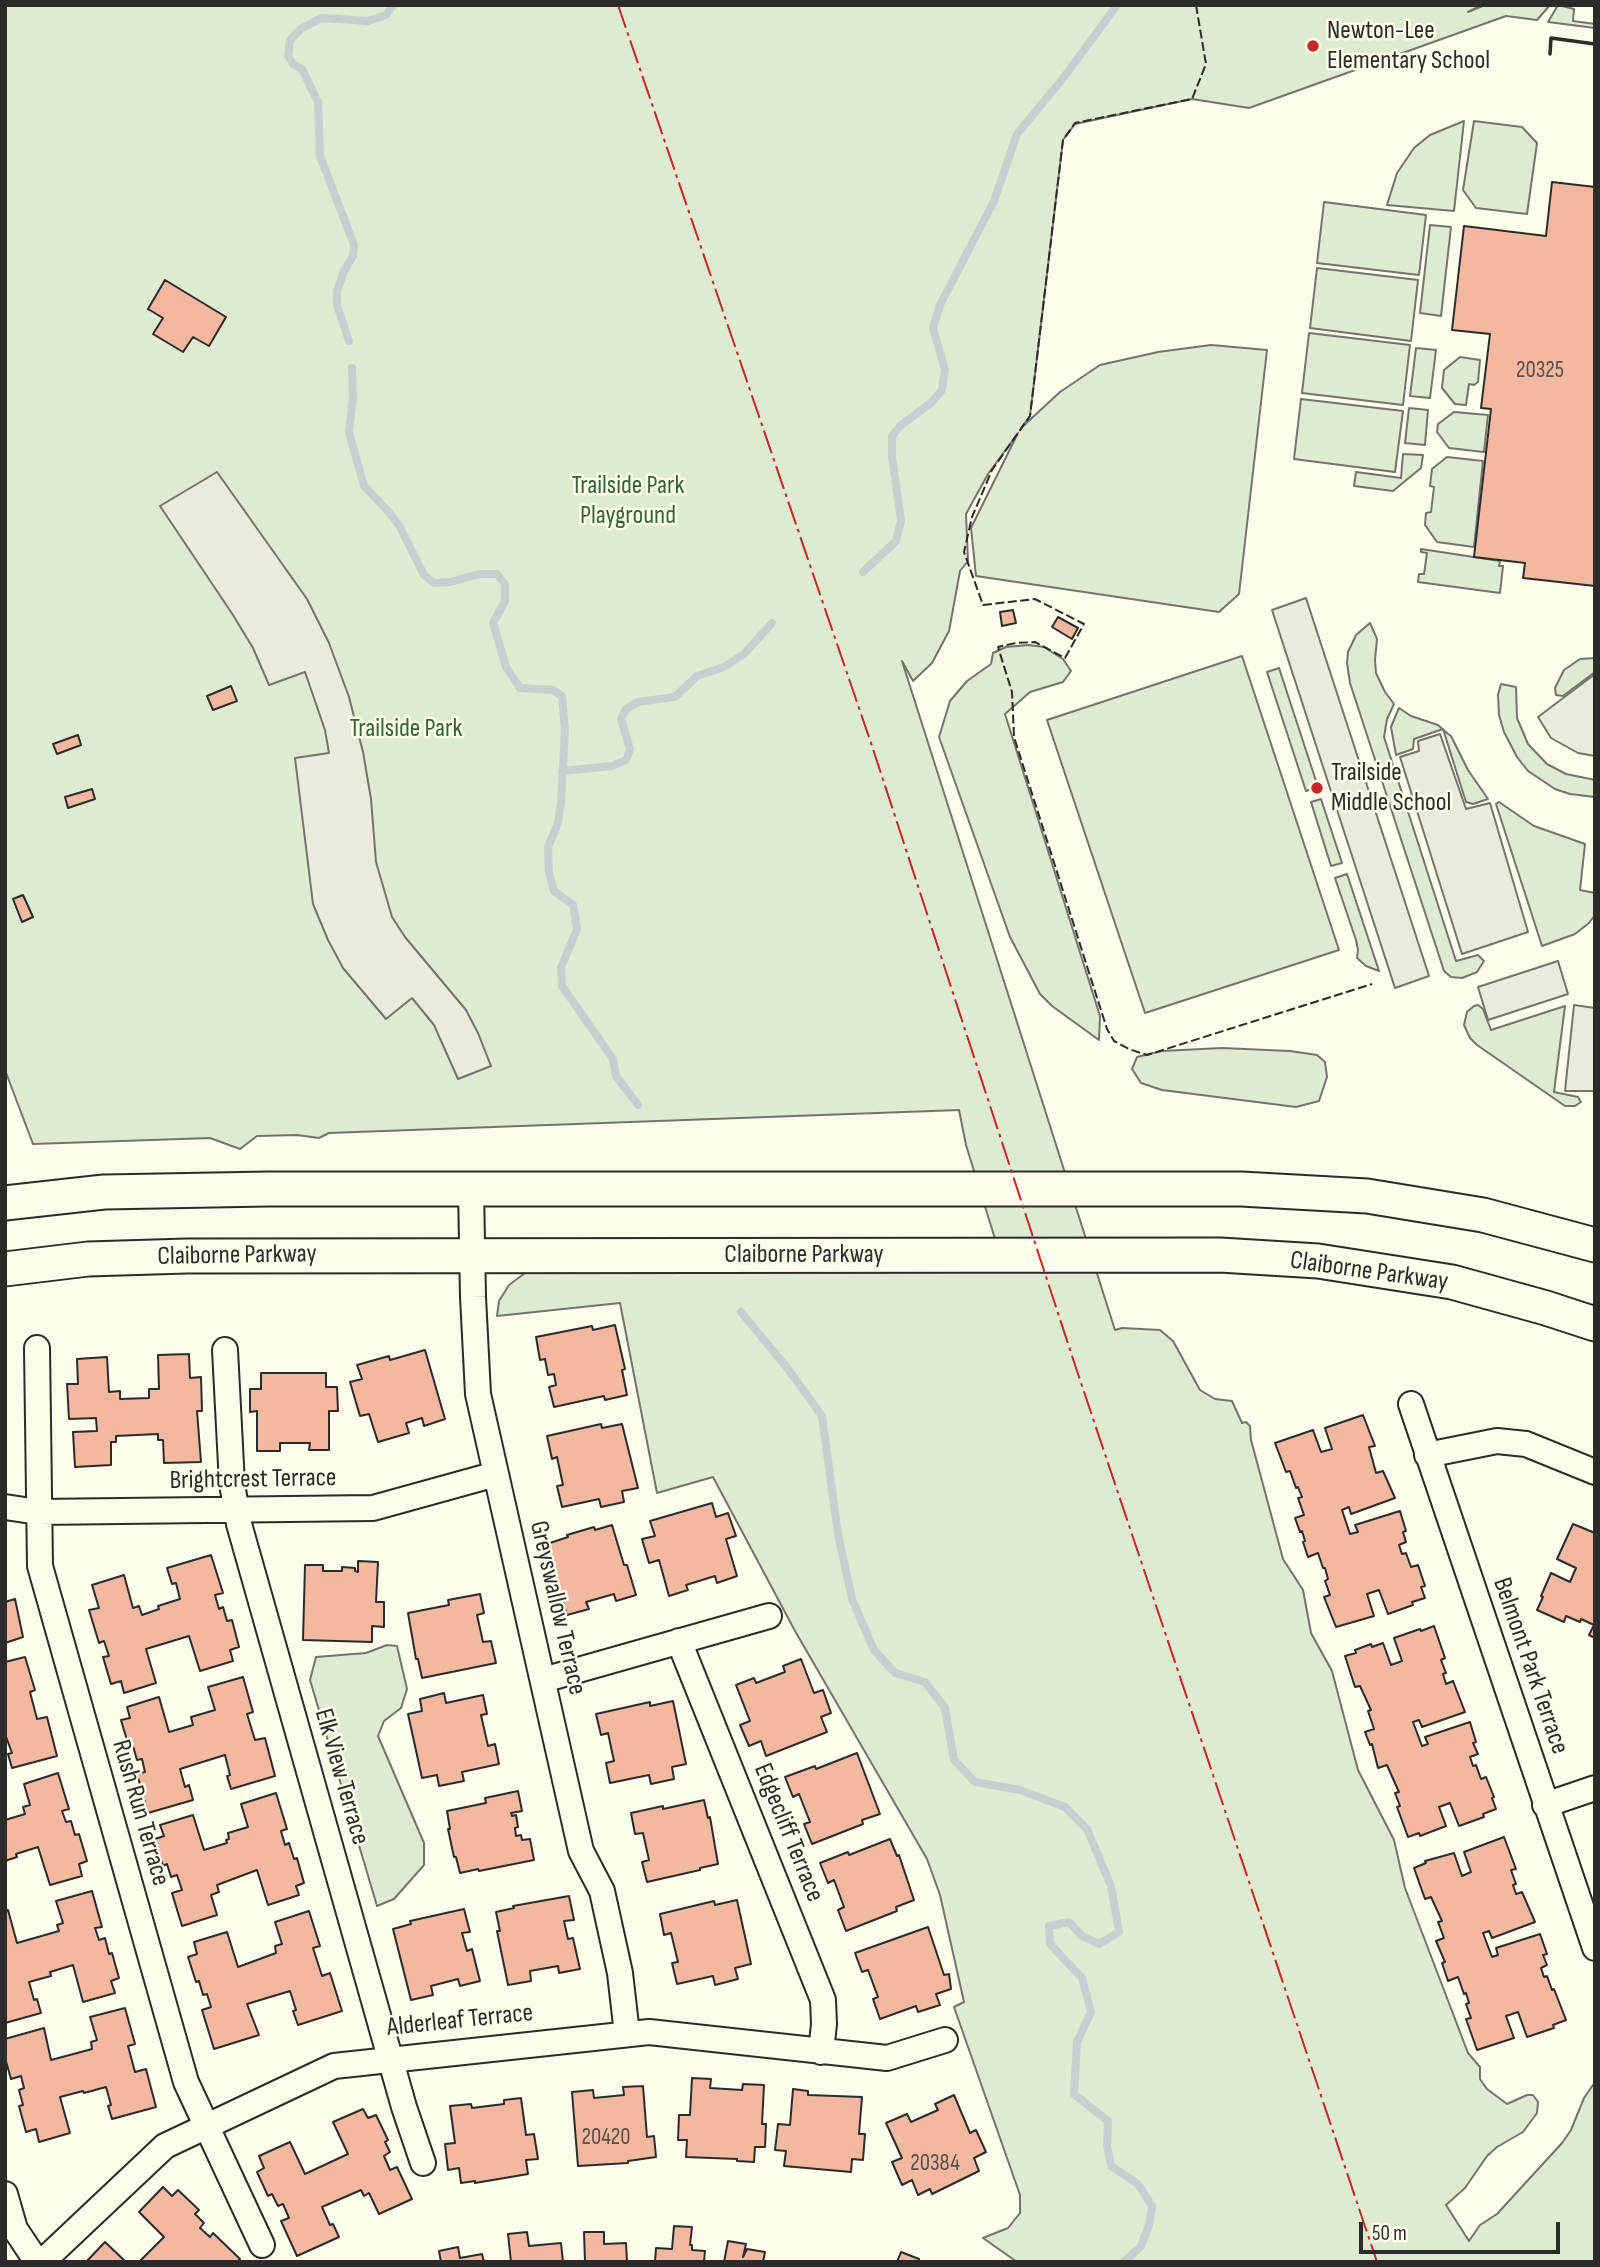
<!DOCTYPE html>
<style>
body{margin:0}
#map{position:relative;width:1600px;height:2267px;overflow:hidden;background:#fdfbea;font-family:"Sofia Sans Condensed",sans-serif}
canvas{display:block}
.frame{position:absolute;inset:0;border:7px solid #2b2b2b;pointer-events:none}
.scale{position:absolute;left:1359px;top:2222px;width:201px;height:32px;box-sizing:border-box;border:4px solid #2b2b2b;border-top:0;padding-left:9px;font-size:21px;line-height:24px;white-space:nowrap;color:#2b2b2b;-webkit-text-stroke:5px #fdfbea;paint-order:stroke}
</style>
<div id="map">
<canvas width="1600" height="2267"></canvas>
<div class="frame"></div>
<div class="scale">50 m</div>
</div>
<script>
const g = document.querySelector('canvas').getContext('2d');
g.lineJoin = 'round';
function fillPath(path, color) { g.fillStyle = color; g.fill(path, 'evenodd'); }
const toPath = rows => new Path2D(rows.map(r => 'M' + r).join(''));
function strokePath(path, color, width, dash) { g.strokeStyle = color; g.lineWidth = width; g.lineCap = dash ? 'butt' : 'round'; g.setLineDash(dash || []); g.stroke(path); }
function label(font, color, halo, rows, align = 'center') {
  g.font = font + ' "Sofia Sans Condensed",sans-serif'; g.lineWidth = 5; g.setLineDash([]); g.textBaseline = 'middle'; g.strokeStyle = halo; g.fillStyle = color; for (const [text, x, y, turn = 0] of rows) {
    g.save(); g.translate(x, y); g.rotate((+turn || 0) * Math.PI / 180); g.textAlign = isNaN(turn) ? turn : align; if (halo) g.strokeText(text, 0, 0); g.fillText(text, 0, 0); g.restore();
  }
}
const green = toPath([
 [5,5,1482,5,1468,12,1485,5,1550,5,1537,20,1506,16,1249,108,1192,99,1075,124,1063,140,1030,416,1021,428,1060,392,1100,365,1158,352,1211,345,1267,350,1239,594,1219,612,976,576,971,528,1018,433,988,474,966,514,968,561,960,571,949,631,932,663,913,681,902,661,1115,1330,1122,1328,1160,1330,1173,1341,1200,1390,1215,1399,1232,1401,1242,1423,1246,1422,1250,1426,1251,1440,1283,1559,1303,1590,1311,1633,1332,1671,1358,1770,1394,1840,1405,1888,1468,2053,1480,2067,1480,2079,1487,2089,1507,2104,1527,2095,1533,2095,1538,2102,1537,2113,1523,2132,1497,2147,1487,2156,1465,2188,1446,2205,1469,2241,1480,2225,1497,2214,1562,2143,1571,2130,1584,2098,1595,2082,1595,2262,1017,2262,983,2238,1008,2228,1020,2213,1020,2195,954,2007,964,2002,940,1895,927,1859,795,1631,713,1477,657,1493,620,1303,497,1316,499,1301,509,1285,525,1273,546,1270,1004,1268,966,1145,959,1110,329,1133,319,1138,297,1135,257,1136,240,1149,210,1138,33,1144,5,1070,5,5],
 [1558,5,1574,9,1573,21,1595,24,1595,28,1548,22,1558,5],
 [1464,121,1454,211,1387,205,1397,173,1414,148,1430,135,1464,121],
 [1474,121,1522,127,1537,143,1527,214,1476,208,1463,190,1474,121],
 [1324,202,1426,215,1419,275,1317,263,1324,202],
 [1430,225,1451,227,1441,316,1420,313,1430,225],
 [1317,268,1418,280,1411,341,1310,328,1317,268],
 [1309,333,1410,345,1403,405,1302,393,1309,333],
 [1416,348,1436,350,1430,398,1410,396,1416,348],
 [1460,357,1480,360,1478,382,1474,385,1469,384,1466,405,1455,404,1442,388,1444,370,1460,357],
 [1301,399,1403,411,1395,472,1294,459,1301,399],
 [1409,408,1428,410,1425,445,1405,443,1409,408],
 [1454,412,1488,415,1484,452,1449,448,1437,432,1438,424,1454,412],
 [1403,454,1423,455,1421,468,1393,491,1354,486,1356,472,1401,478,1403,454],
 [1447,457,1483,461,1474,547,1437,542,1425,525,1426,513,1431,512,1434,487,1430,486,1432,469,1447,457],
 [1421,549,1500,561,1499,566,1503,566,1500,593,1418,582,1419,574,1424,574,1427,553,1421,552,1421,549],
 [1370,623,1377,639,1375,660,1376,673,1385,692,1394,704,1387,719,1384,737,1456,961,1478,955,1484,961,1477,972,1462,978,1451,977,1444,971,1350,683,1347,663,1348,652,1356,635,1370,623],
 [1028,645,1044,647,1063,659,1071,671,1063,682,1030,692,1005,714,1100,1016,1099,1040,1052,1006,1040,994,1010,937,939,737,950,701,967,681,991,664,993,653,1006,647,1028,645],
 [1242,656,1339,950,1145,1013,1047,720,1242,656],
 [1595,658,1595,672,1563,696,1556,695,1555,688,1564,670,1580,659,1595,658],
 [1279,668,1318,787,1306,791,1267,672,1279,668],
 [1501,684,1516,687,1517,718,1528,744,1547,764,1566,774,1595,780,1595,797,1570,794,1555,789,1528,771,1517,757,1504,732,1499,715,1498,695,1501,684],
 [1399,708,1411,716,1438,725,1447,733,1451,736,1468,770,1488,799,1473,804,1466,802,1443,729,1414,739,1413,749,1396,755,1391,727,1399,708],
 [1321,799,1342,863,1331,866,1311,802,1321,799],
 [1499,802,1534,826,1585,844,1580,890,1595,893,1595,915,1589,923,1575,934,1542,946,1496,804,1499,802],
 [1347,874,1379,971,1366,966,1357,958,1358,950,1356,940,1335,878,1347,874],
 [1474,1006,1478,1005,1483,1009,1491,1030,1565,1006,1554,1092,1578,1097,1581,1102,1575,1106,1565,1106,1477,1045,1470,1038,1464,1025,1467,1012,1474,1006],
 [1222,1048,1290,1051,1317,1055,1325,1062,1327,1077,1319,1101,1296,1107,1162,1090,1141,1083,1132,1069,1137,1057,1162,1051,1222,1048],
 [387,1645,397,1646,407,1689,401,1708,384,1721,378,1736,424,1843,424,1865,394,1899,377,1906,310,1680,316,1657,366,1653,387,1645]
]);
fillPath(green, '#deebd1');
strokePath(green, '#74746e', 2);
const parking = toPath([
 [217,472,307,599,329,643,349,697,363,752,371,799,376,862,392,917,405,937,466,1010,478,1033,491,1066,458,1079,434,1025,412,998,386,1019,343,968,328,940,313,904,295,758,329,753,325,730,305,672,269,685,253,648,233,615,160,506,217,472],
 [1306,598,1429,976,1395,988,1272,610,1306,598],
 [1595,674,1595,756,1578,753,1551,738,1538,717,1595,674],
 [1440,734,1466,809,1490,803,1528,932,1462,954,1400,757,1419,751,1418,741,1440,734],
 [1558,961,1568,994,1488,1020,1478,987,1558,961],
 [1574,1005,1595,1008,1595,1091,1565,1091,1574,1005]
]);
fillPath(parking, '#eceadb');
strokePath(parking, '#74746e', 2);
strokePath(toPath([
 [349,341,337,305,337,291,344,271,353,256,354,245,320,156,318,102,302,69,293,64,288,56,290,40,301,29,321,18,368,21,386,15,393,5],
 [352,368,353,398,349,432,364,486,389,512,400,527,424,575,434,583,451,582,479,574,497,574,505,584,505,601,493,623,506,667,520,688,553,690,562,696,565,730,561,803,558,823,548,847,549,873,554,891,573,905,577,929,561,968,562,986,613,1059,616,1076,638,1105],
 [863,572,896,541,901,521,892,457,892,436,900,426,932,402,942,390,945,370,933,328,940,305,994,201,1017,134,1064,77,1117,5],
 [562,771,612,766,626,760,630,749,621,719,626,709,638,702,675,697,697,676,724,667,744,654,772,623],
 [741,1312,788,1369,822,1416,838,1534,852,1599,874,1650,895,1673,925,1682,945,1708,954,1760,975,1782,1020,1790,1065,1807,1087,1829,1111,1886,1119,1932,1099,1944,1082,1936,1069,1922,1049,1926,1050,1944,1082,1978,1091,2012,1077,2042,1074,2094,1108,2121,1107,2146,1111,2166,1138,2184,1152,2206,1149,2225,1141,2246,1124,2262]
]), '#c7d0d0', 8);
const building = toPath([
 [1552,182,1595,187,1595,586,1523,578,1525,563,1474,557,1491,409,1481,408,1490,334,1452,330,1464,226,1546,236,1552,182],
 [165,280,226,317,209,346,193,337,183,352,153,334,163,318,148,309,165,280],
 [1013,610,1016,623,1002,626,1000,612,1013,610],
 [1058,617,1078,628,1072,639,1052,627,1058,617],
 [231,686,237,701,213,710,207,696,231,686],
 [78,735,81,745,57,754,53,744,78,735],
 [92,789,95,799,68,808,65,797,92,789],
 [23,895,33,917,22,922,13,899,23,895],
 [615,1325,625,1369,622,1370,627,1395,605,1400,604,1396,554,1407,549,1387,556,1385,554,1374,548,1375,545,1359,540,1360,536,1337,592,1326,593,1330,615,1325],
 [425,1350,445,1419,424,1426,422,1418,406,1423,409,1433,378,1442,369,1414,360,1416,350,1382,362,1379,357,1365,389,1356,390,1360,425,1350],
 [189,1354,190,1378,201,1377,202,1411,197,1411,201,1462,164,1463,163,1440,158,1440,158,1434,116,1436,116,1442,111,1442,111,1465,75,1467,73,1432,97,1431,96,1418,69,1419,67,1384,78,1384,77,1359,107,1357,109,1392,120,1391,120,1399,149,1398,149,1389,159,1389,158,1355,189,1354],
 [261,1373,326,1373,326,1387,337,1387,338,1411,329,1411,329,1450,309,1450,310,1443,280,1443,280,1451,257,1451,257,1411,250,1412,250,1389,261,1389,261,1373],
 [1363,1415,1375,1446,1369,1447,1376,1473,1383,1471,1395,1498,1351,1514,1349,1507,1342,1510,1350,1534,1358,1532,1355,1525,1400,1511,1406,1531,1403,1532,1406,1542,1399,1545,1402,1554,1406,1553,1411,1567,1418,1565,1425,1586,1421,1587,1425,1598,1412,1602,1413,1605,1388,1614,1379,1590,1367,1594,1374,1616,1336,1627,1324,1597,1330,1595,1325,1581,1328,1579,1325,1568,1323,1568,1318,1553,1308,1557,1303,1542,1305,1541,1302,1531,1300,1532,1295,1518,1304,1515,1298,1498,1302,1497,1298,1487,1296,1488,1290,1471,1286,1472,1275,1443,1313,1430,1321,1452,1332,1449,1325,1428,1363,1415],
 [601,1424,602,1428,622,1424,638,1488,622,1491,624,1502,601,1507,599,1499,562,1507,557,1486,563,1485,557,1457,552,1459,547,1436,601,1424],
 [712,1503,716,1517,728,1513,736,1536,726,1539,737,1576,717,1583,715,1576,686,1585,688,1590,669,1596,659,1560,649,1563,642,1539,655,1536,650,1521,712,1503],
 [1573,1524,1595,1533,1595,1638,1589,1635,1594,1625,1581,1619,1580,1622,1566,1616,1564,1622,1537,1610,1543,1597,1541,1596,1551,1573,1570,1582,1576,1568,1557,1559,1573,1524],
 [612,1525,624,1565,627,1565,636,1595,616,1601,614,1594,586,1602,589,1609,567,1615,552,1566,547,1567,542,1549,550,1546,550,1543,568,1537,567,1535,594,1527,595,1530,612,1525],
 [211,1555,223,1593,215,1595,219,1609,223,1607,227,1621,232,1620,239,1647,230,1650,233,1661,200,1671,189,1636,146,1649,156,1683,124,1693,121,1681,111,1684,103,1657,109,1656,104,1641,99,1643,89,1610,99,1608,92,1585,124,1575,133,1608,139,1606,142,1615,159,1609,158,1606,180,1599,176,1583,172,1584,167,1568,211,1555],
 [358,1561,378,1562,376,1602,384,1602,384,1627,372,1626,372,1642,303,1640,305,1565,323,1565,323,1571,342,1571,342,1567,355,1568,355,1571,358,1572,358,1561],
 [480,1594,484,1613,477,1615,483,1642,491,1641,496,1663,422,1678,418,1659,416,1659,408,1613,449,1605,448,1600,480,1594],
 [15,1599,23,1637,5,1643,5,1602,15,1599],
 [1434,1626,1445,1658,1441,1660,1446,1673,1443,1674,1446,1684,1453,1681,1465,1712,1422,1727,1419,1720,1413,1722,1422,1746,1428,1744,1425,1737,1470,1722,1476,1742,1473,1743,1478,1754,1470,1757,1473,1766,1476,1765,1481,1779,1486,1777,1494,1797,1492,1798,1496,1809,1483,1814,1484,1817,1459,1826,1450,1803,1439,1807,1446,1826,1420,1836,1419,1833,1408,1837,1397,1807,1400,1806,1395,1793,1399,1792,1394,1781,1387,1765,1378,1768,1372,1744,1370,1745,1365,1732,1374,1729,1368,1711,1371,1710,1360,1686,1355,1687,1345,1656,1356,1653,1355,1650,1371,1644,1372,1647,1383,1643,1391,1665,1402,1661,1394,1638,1420,1629,1421,1631,1434,1626],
 [25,1657,35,1690,30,1692,37,1719,47,1717,57,1756,12,1768,8,1754,12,1753,5,1734,5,1662,25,1657],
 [801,1659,814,1693,823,1690,831,1713,821,1717,827,1732,766,1756,761,1741,749,1746,740,1725,750,1721,736,1685,754,1678,756,1683,785,1672,783,1666,801,1659],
 [243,1677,253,1712,247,1714,255,1740,265,1738,275,1776,231,1789,227,1776,230,1775,225,1755,180,1769,185,1787,189,1785,193,1800,148,1813,137,1774,145,1772,142,1759,137,1760,133,1746,129,1747,121,1720,130,1718,127,1707,159,1697,169,1732,193,1725,191,1717,215,1710,208,1687,243,1677],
 [444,1693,446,1703,483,1695,487,1714,481,1715,488,1746,495,1744,499,1764,462,1772,464,1781,439,1786,437,1775,422,1778,408,1714,422,1711,420,1699,444,1693],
 [673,1701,686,1764,672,1767,674,1779,651,1784,649,1775,610,1783,606,1763,614,1761,608,1733,601,1735,596,1714,650,1702,650,1706,673,1701],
 [857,1753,880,1814,862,1820,863,1824,812,1844,804,1824,810,1822,799,1794,793,1797,785,1777,815,1766,816,1769,857,1753],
 [58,1773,69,1809,62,1811,66,1822,71,1821,75,1835,79,1834,87,1861,79,1864,82,1876,50,1885,38,1847,16,1854,17,1857,5,1861,5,1820,25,1814,23,1807,30,1805,24,1784,58,1773],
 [518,1791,522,1811,511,1813,512,1816,516,1815,518,1827,515,1828,516,1836,521,1835,522,1840,530,1839,534,1860,479,1871,478,1869,460,1873,456,1857,454,1857,448,1829,450,1829,447,1811,486,1803,485,1798,518,1791],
 [276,1793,287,1829,281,1831,285,1845,289,1843,294,1859,297,1858,304,1883,296,1886,299,1895,268,1905,257,1870,217,1885,219,1892,211,1895,217,1915,182,1926,172,1893,182,1890,177,1875,171,1877,167,1864,163,1866,155,1839,164,1836,160,1825,193,1815,204,1850,227,1843,226,1840,229,1839,228,1833,248,1827,241,1804,276,1793],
 [704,1800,708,1818,710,1817,718,1864,700,1868,700,1870,647,1882,642,1862,649,1860,643,1833,635,1834,631,1813,663,1806,663,1809,704,1800],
 [1504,1837,1516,1869,1511,1870,1516,1884,1513,1885,1516,1894,1522,1892,1535,1922,1492,1938,1489,1931,1483,1933,1492,1957,1498,1955,1496,1948,1540,1934,1547,1954,1543,1955,1547,1965,1541,1968,1544,1977,1547,1976,1552,1990,1554,1989,1566,2020,1553,2025,1554,2028,1527,2037,1518,2012,1506,2016,1514,2038,1477,2050,1466,2019,1471,2018,1466,2004,1469,2003,1466,1993,1464,1994,1458,1977,1448,1981,1442,1963,1445,1962,1436,1941,1444,1938,1438,1922,1442,1921,1431,1897,1425,1899,1414,1868,1426,1863,1425,1861,1454,1853,1462,1876,1471,1872,1464,1852,1504,1837],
 [890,1839,897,1856,899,1855,914,1900,896,1907,897,1911,846,1931,838,1910,844,1907,834,1880,828,1883,820,1863,848,1852,849,1855,890,1839],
 [92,1891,102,1927,95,1928,99,1940,105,1938,109,1954,112,1953,119,1978,111,1981,115,1993,83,2002,73,1965,50,1972,51,1976,29,1982,34,2000,37,1999,41,2013,5,2023,5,1911,8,1910,17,1943,59,1931,57,1925,63,1923,56,1901,92,1891],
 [569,1896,574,1920,564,1921,568,1939,573,1938,580,1969,559,1973,558,1966,530,1971,531,1981,508,1985,497,1931,500,1931,496,1912,514,1908,513,1906,569,1896],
 [737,1900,751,1964,735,1968,738,1979,715,1985,713,1976,677,1984,672,1963,678,1962,671,1933,664,1935,660,1914,714,1901,715,1905,737,1900],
 [464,1909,470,1932,462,1933,467,1951,472,1949,480,1981,460,1986,458,1979,431,1986,433,1995,411,2000,393,1929,411,1924,410,1921,464,1909],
 [309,1911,320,1946,313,1948,322,1976,330,1973,342,2011,298,2025,293,2011,296,2010,290,1991,247,2004,259,2035,214,2049,202,2010,211,2007,207,1994,203,1995,199,1981,196,1982,188,1957,197,1954,194,1942,227,1932,238,1967,276,1953,275,1946,282,1944,275,1922,309,1911],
 [928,1927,944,1975,949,1974,951,1989,936,1994,940,2005,918,2012,916,2006,880,2019,873,1999,878,1997,868,1970,862,1972,855,1953,928,1927],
 [125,2008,135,2044,128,2046,135,2072,146,2069,156,2107,112,2119,108,2106,111,2105,106,2087,84,2093,83,2091,60,2097,70,2133,39,2142,36,2129,26,2132,19,2106,23,2105,19,2090,24,2088,21,2076,11,2079,5,2058,5,2039,44,2028,51,2060,92,2049,91,2042,97,2040,90,2017,125,2008],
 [692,2078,711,2079,710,2088,742,2090,743,2084,764,2085,762,2124,766,2124,765,2147,755,2147,754,2162,737,2161,737,2159,686,2157,687,2140,678,2140,679,2115,690,2115,692,2078],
 [643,2086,647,2137,654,2136,656,2157,628,2161,628,2163,578,2166,572,2092,593,2090,594,2098,624,2095,623,2087,643,2086],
 [793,2089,808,2091,808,2095,862,2097,859,2134,865,2134,863,2160,852,2159,851,2172,784,2166,786,2151,775,2150,778,2124,790,2125,793,2089],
 [954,2095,970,2133,976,2130,986,2152,974,2158,979,2171,932,2194,930,2189,918,2195,912,2180,902,2185,892,2162,902,2158,886,2123,907,2114,911,2122,938,2110,935,2104,954,2095],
 [521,2098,526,2135,534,2134,538,2159,526,2160,528,2174,475,2183,475,2181,461,2183,459,2168,448,2170,445,2144,455,2143,450,2106,471,2104,472,2108,504,2104,504,2100,521,2098],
 [363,2109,368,2118,376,2115,388,2140,385,2142,390,2152,384,2156,390,2170,397,2167,412,2199,379,2214,369,2193,364,2196,361,2190,322,2207,330,2225,333,2224,339,2237,297,2256,281,2221,289,2218,283,2204,278,2206,272,2194,268,2196,257,2172,264,2168,259,2156,290,2142,305,2174,348,2154,333,2122,363,2109],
 [163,2187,172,2196,178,2190,199,2210,195,2214,204,2223,200,2228,210,2237,213,2233,240,2259,237,2262,139,2262,164,2237,139,2212,163,2187],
 [674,2226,692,2227,690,2245,692,2245,692,2250,705,2251,704,2262,655,2262,656,2248,672,2249,674,2226],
 [527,2232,529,2246,561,2243,563,2262,511,2262,508,2234,527,2232],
 [584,2232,604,2232,604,2244,626,2243,627,2262,585,2262,584,2232],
 [728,2241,746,2244,743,2257,747,2249,765,2252,763,2262,724,2262,728,2241],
 [105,2242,126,2262,86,2262,105,2242],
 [458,2247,460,2258,482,2254,484,2262,441,2262,439,2251,458,2247],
 [901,2252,919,2259,919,2262,897,2262,901,2252]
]);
fillPath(building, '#f2b8a0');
strokePath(building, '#2b2b2b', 2);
const minor = toPath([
 [471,1189,473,1297,478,1394,581,1851,602,1891,620,1973,627,2034],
 [37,1348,40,1566,186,2082,262,2245],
 [225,1350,232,1484,239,1524,404,2107,423,2163],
 [1411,1404,1595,1948],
 [1427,1455,1497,1441,1526,1444,1595,1472],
 [5,1507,38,1512,373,1508,496,1474],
 [679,1641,823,2000,824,2024,821,2052],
 [543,1680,769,1616],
 [1545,1805,1595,1788],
 [5,2194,15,2229,37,2262],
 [42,2262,165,2146,334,2066,649,2032,887,2058,945,2040]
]);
const secondary = toPath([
 [5,1203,104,1192,268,1189,1241,1189,1367,1196,1483,1215,1595,1245],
 [5,1269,88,1259,187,1256,1220,1255,1318,1261,1452,1282,1546,1308,1595,1324]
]);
strokePath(minor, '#2b2b2b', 28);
strokePath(secondary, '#2b2b2b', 37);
strokePath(minor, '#fdfbea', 24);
strokePath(secondary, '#fdfbea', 33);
strokePath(toPath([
 [1196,5,1206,64,1192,99,1075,123,1063,140,1030,416,992,470,972,517,964,552,983,605,1035,599,1084,624,1065,658,1035,642,1016,643,998,647,1012,692,1014,737,1107,1029,1114,1041,1129,1049,1147,1055,1372,984]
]), '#2b2b2b', 2, [9, 3.5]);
strokePath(toPath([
 [1550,54,1551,38,1595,44]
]), '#2b2b2b', 3.5);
strokePath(toPath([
 [618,5,872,746,1077,1371,1377,2262]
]), '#c62828', 2, [24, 5, 3.5, 5]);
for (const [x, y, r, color] of [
 [1313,46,7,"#c62828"],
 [1317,788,7,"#c62828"]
]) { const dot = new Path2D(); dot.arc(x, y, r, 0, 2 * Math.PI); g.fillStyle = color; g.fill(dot); strokePath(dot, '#fdfbea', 2.5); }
label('23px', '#5d4e48', null, [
 ["20325",1540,371],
 ["20420",606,2138],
 ["20384",935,2164]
]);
label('26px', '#2b2b2b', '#fdfbea', [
 ["Newton-Lee",1327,31],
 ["Elementary School",1327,61],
 ["Trailside",1331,773],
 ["Middle School",1331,803]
], 'left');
label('26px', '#34623c', '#fdfbea', [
 ["Trailside Park",628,486],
 ["Playground",628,516],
 ["Trailside Park",406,729]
]);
label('26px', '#2b2b2b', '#fdfbea', [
 ["Claiborne Parkway",804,1255],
 ["Claiborne Parkway",237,1256,-1],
 ["Claiborne Parkway",1369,1272,8],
 ["Brightcrest Terrace",253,1480,-1],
 ["Greyswallow Terrace",557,1608,77],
 ["Belmont Park Terrace",1530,1666,71],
 ["Elk View Terrace",341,1777,74],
 ["Rush Run Terrace",140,1813,74],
 ["Edgecliff Terrace",788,1833,68],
 ["Alderleaf Terrace",460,2021,-6]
]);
</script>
